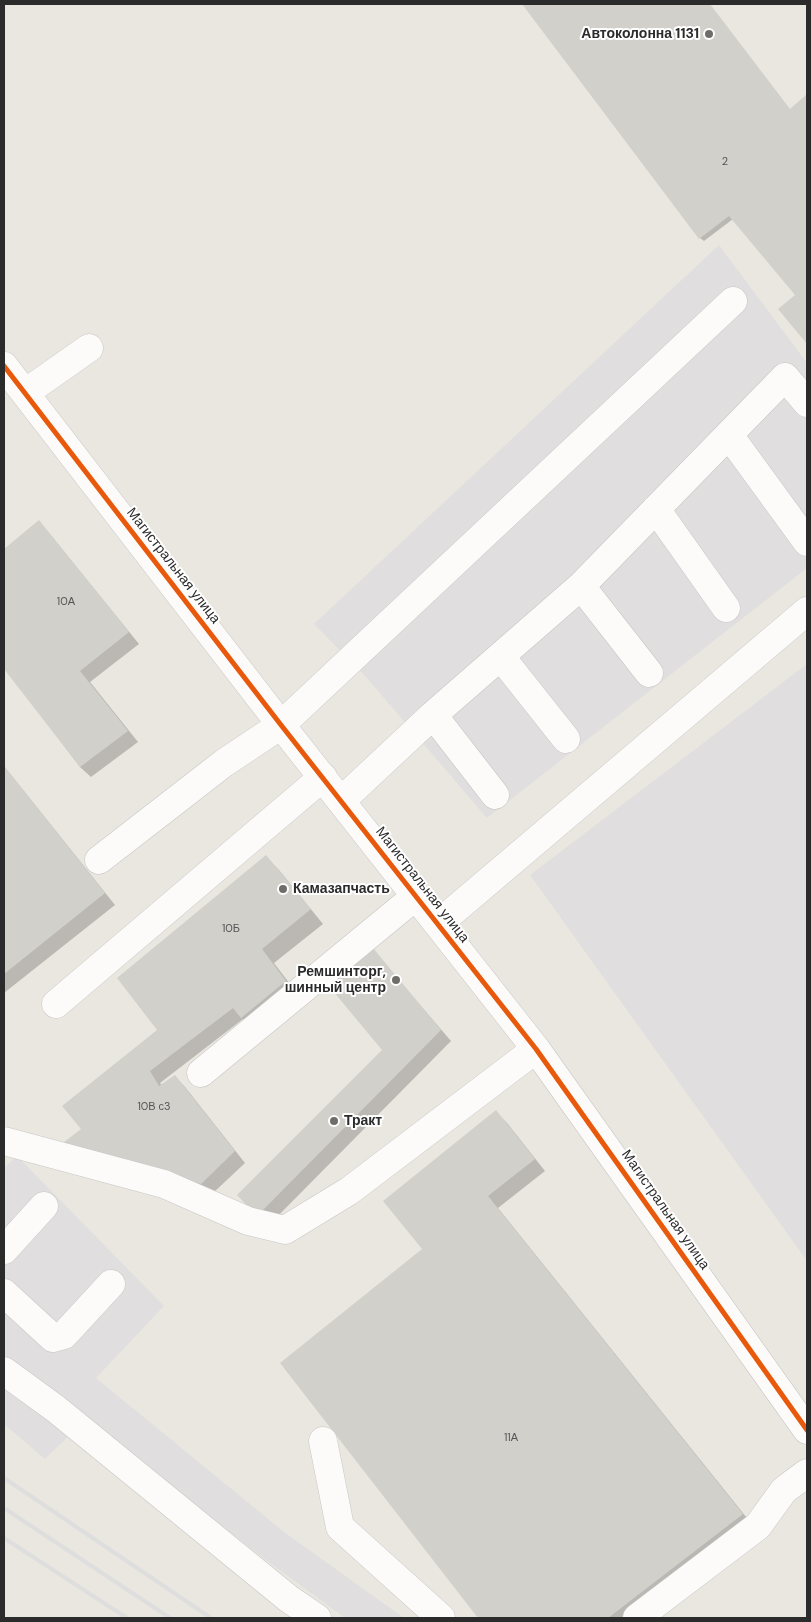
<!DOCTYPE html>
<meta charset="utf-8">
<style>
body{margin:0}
#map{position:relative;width:811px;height:1622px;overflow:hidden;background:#eae7e0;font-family:"DM Sans",sans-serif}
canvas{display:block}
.frame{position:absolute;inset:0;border:5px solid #2b2b2b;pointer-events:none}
</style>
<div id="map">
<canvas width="811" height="1622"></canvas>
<div class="frame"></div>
</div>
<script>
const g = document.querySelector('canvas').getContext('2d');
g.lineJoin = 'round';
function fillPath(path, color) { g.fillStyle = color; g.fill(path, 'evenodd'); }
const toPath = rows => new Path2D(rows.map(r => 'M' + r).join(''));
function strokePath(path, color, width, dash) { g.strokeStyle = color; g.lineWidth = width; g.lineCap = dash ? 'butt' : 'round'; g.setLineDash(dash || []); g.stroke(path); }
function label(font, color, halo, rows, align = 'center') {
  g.font = font + ' "DM Sans",sans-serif'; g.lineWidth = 4; g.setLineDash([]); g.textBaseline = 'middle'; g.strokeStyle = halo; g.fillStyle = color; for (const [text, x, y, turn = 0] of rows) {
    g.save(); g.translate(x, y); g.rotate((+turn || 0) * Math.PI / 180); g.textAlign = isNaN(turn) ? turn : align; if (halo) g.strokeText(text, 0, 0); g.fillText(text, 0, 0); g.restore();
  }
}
fillPath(toPath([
 [719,245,807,363,807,568,487,818,366,677,314,624],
 [807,664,807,1261,530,875],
 [17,1156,164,1306,96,1378,284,1532,404,1618,345,1618,263,1558,86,1419,45,1459,4,1424,4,1168]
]), '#e1dedf');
fillPath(toPath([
 [524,4,709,4,790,110,807,96,807,342,780,309,797,295,733,219,704,241,700,238],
 [39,522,49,533,139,644,90,682,138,742,91,777,80,767,4,667,4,550],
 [4,766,115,905,4,993],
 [266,857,279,870,323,924,274,963,296,992,253,1028,243,1019,160,1083,162,1085,175,1076,185,1087,245,1163,212,1194,82,1129,160,1031],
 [373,950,451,1041,268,1226,238,1195,383,1050],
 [496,1112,507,1123,545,1171,498,1208,755,1528,639,1618,480,1618,282,1363,424,1249]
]), '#0003');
fillPath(toPath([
 [522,4,710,4,790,109,807,94,807,344,778,309,795,295,729,216,699,239],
 [39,520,129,632,80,671,128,731,80,767,4,669,4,549],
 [4,766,105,893,4,974],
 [266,855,311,909,262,949,286,981,241,1018,233,1008,150,1071,159,1086,175,1075,235,1151,201,1184,63,1143,81,1129,62,1106,157,1030,117,978],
 [373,948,441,1030,257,1216,237,1195,382,1050,328,985],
 [496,1110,535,1159,488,1196,743,1514,608,1618,478,1618,280,1363,422,1249,383,1201]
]), '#d2d0cb');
const minor = toPath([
 [4,366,281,725,536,1049,807,1430],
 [25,393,89,348],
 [729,435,807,542],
 [656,509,726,608],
 [581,586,649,673],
 [501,657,566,739],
 [433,715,495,795],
 [341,801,433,715,581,586,785,377,807,403],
 [99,860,224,763,281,725,733,301],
 [438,924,807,611],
 [56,1004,323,777],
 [201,1073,416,896],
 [4,1141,164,1184,248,1221,285,1230,349,1191,536,1049],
 [4,1250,44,1206],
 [4,1293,53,1338,64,1335,111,1284],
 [4,1371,56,1409,289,1599,317,1618],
 [323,1441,340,1527,441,1618],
 [637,1618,758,1526,784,1490,807,1473]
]);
strokePath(minor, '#c7c6c5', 29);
strokePath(minor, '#fcfbfa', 28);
strokePath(toPath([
 [4,1478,211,1618],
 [4,1508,170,1618],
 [4,1538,127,1618]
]), '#dededf', 4);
strokePath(toPath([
 [4,366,281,725,536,1049,807,1430]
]), '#e8590c', 5);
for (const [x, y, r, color] of [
 [709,34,5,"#6e6d6a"],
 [283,889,5,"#6e6d6a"],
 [396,980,5,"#6e6d6a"],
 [334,1121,5,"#6e6d6a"]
]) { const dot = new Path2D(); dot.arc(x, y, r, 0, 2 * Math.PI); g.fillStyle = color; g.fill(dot); strokePath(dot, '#fff', 2); }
label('11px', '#565554', null, [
 ["2",725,162],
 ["10А",66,602],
 ["10Б",231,929],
 ["10В с3",154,1107],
 ["11А",511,1438]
]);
label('bold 14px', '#2b2b2b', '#fff', [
 ["Автоколонна 1131",699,34],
 ["Камазапчасть",293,889,"left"],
 ["Ремшинторг,",386,972],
 ["шинный центр",386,988],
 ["Тракт",344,1121,"left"]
], 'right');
label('14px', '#2b2b2b', '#fff', [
 ["Магистральная улица",173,566,52],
 ["Магистральная улица",422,885,52],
 ["Магистральная улица",665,1210,55]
]);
</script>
